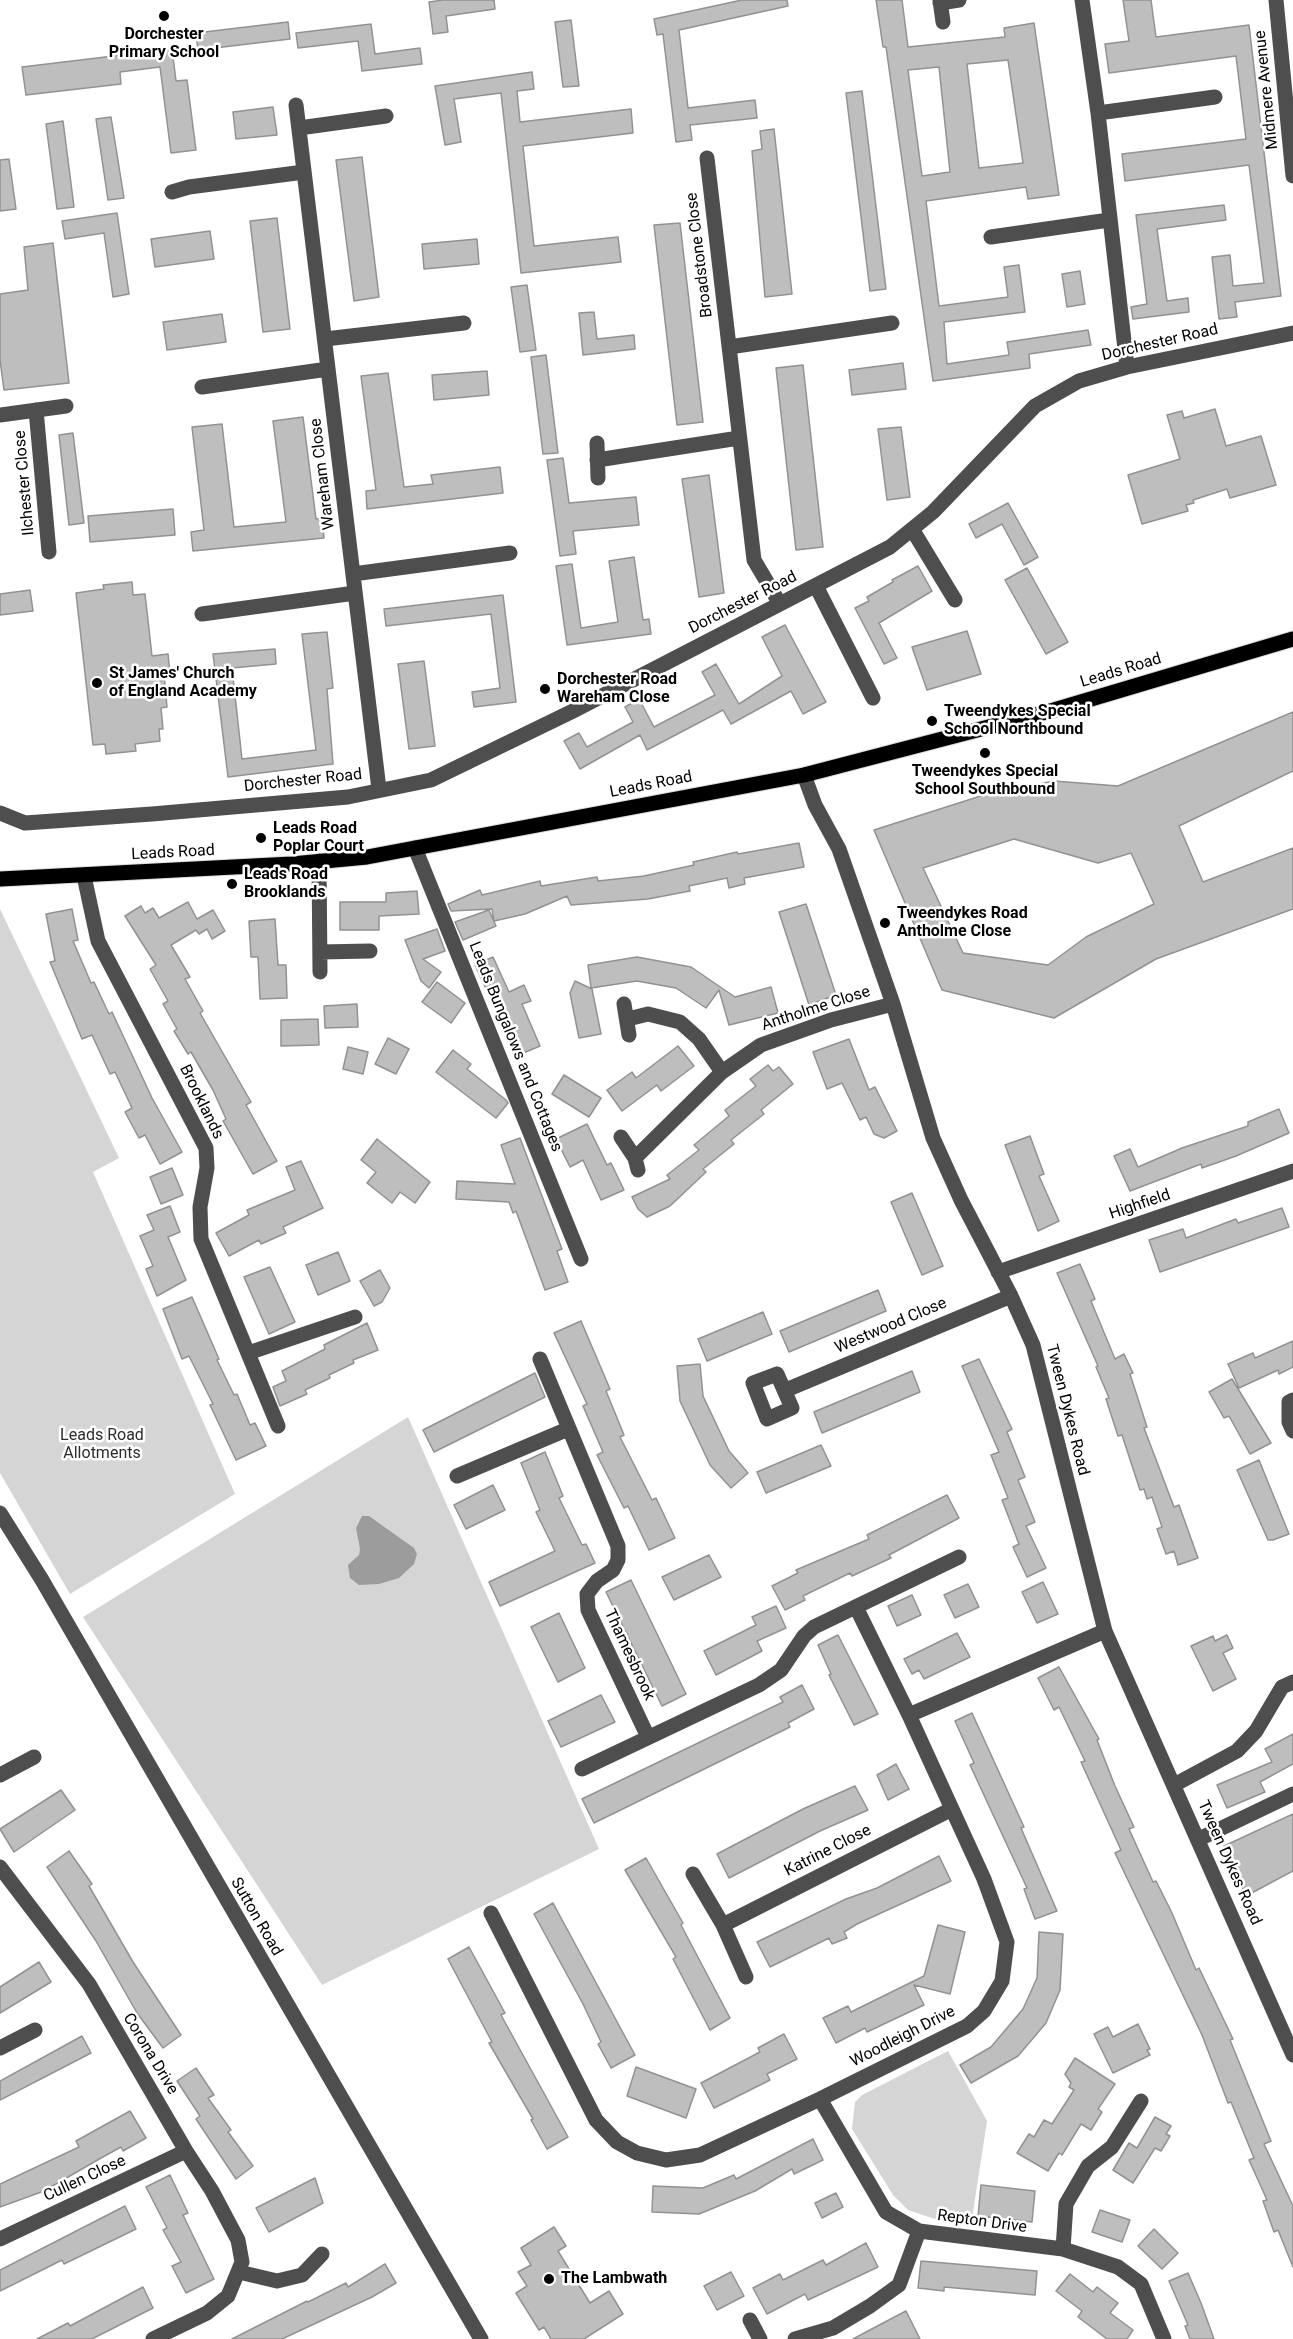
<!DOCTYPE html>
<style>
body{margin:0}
canvas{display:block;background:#fff}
</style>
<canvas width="1293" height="2339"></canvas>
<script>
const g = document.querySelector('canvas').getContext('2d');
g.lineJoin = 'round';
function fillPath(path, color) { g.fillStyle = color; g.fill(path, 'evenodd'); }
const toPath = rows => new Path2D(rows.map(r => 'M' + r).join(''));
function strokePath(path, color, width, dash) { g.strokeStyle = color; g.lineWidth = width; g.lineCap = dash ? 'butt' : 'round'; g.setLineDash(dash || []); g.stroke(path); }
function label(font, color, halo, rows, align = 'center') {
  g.font = font + ' Roboto,sans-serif'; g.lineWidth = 5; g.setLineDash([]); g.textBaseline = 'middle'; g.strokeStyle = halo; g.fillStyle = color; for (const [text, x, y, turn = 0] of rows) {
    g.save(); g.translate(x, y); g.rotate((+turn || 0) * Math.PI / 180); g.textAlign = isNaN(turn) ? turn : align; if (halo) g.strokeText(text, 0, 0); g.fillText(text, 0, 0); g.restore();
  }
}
fillPath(toPath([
 [0,909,119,1158,93,1172,235,1494,70,1594,0,1473],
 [408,1417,599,1849,322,1985,83,1617],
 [948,2051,987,2121,971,2225,944,2222,908,2210,893,2195,852,2129,855,2102,862,2095]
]), '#d5d5d5');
fillPath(toPath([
 [362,1516,369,1516,414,1548,417,1554,414,1564,399,1578,379,1584,359,1585,350,1578,348,1565,359,1555,360,1549,356,1528]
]), '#9c9c9c');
const building = toPath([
 [443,0,494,0,495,9,446,16,448,32,433,34,429,2,443,0],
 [742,0,787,0,788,6,679,30,688,108,755,100,757,118,690,125,692,140,676,142,663,34,657,35,654,19,742,0],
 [876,0,902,0,908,47,1005,37,1004,28,1034,23,1059,195,1028,199,1026,187,926,201,939,306,1008,297,1004,267,1019,265,1025,312,944,322,947,364,1009,355,1007,342,1088,330,1091,345,1029,354,1030,368,933,381,886,47,883,47,876,0],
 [1008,60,1023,163,979,168,967,64,1008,60],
 [939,67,950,172,922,176,908,70,939,67],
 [1123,0,1151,0,1156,37,1249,25,1281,296,1235,302,1237,317,1219,319,1212,257,1230,255,1233,286,1264,283,1249,165,1125,181,1122,154,1246,139,1236,56,1109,73,1105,44,1129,41,1123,0],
 [571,20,579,86,563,87,555,22,571,20],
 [288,22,290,39,198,50,196,33,288,22],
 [371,24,375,54,420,48,422,64,362,71,358,41,298,48,296,33,371,24],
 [172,49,176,81,187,80,196,150,171,153,160,67,120,72,121,84,26,95,22,67,172,49],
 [532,72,534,89,517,91,520,122,631,109,633,133,523,146,534,246,618,237,621,262,521,273,501,93,454,99,461,142,445,145,435,86,532,72],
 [862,91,886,289,870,291,846,93,862,91],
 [273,107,277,135,236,139,233,112,273,107],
 [111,117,124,198,108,200,96,119,111,117],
 [63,121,74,207,57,209,46,124,63,121],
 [774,129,792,294,765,297,752,151,762,149,760,131,774,129],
 [362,157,379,297,354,301,336,160,362,157],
 [9,159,16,209,0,211,0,160,9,159],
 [1224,205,1226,220,1157,229,1167,301,1188,298,1189,312,1133,319,1131,307,1147,304,1136,215,1224,205],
 [117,213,129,294,113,297,104,233,65,239,62,221,117,213],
 [277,218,290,329,263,332,250,221,277,218],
 [680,223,703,422,677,425,654,225,680,223],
 [210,231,214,259,155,267,151,239,210,231],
 [477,239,479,264,424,269,422,244,477,239],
 [53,243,69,383,4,390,0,360,0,294,28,290,24,247,53,243],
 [1080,271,1085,304,1067,307,1062,274,1080,271],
 [527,285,536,350,520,352,511,287,527,285],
 [594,312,597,339,634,335,635,349,583,355,579,313,594,312],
 [222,314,226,342,167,350,163,322,222,314],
 [546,355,558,453,543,454,531,357,546,355],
 [903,363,906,389,852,395,849,370,903,363],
 [803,365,823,547,796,550,776,368,803,365],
 [487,371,489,395,434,400,432,375,487,371],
 [388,373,404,487,433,484,431,475,500,467,503,493,367,509,366,491,376,490,361,376,388,373],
 [1215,409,1226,446,1261,436,1276,485,1230,498,1227,489,1193,500,1194,503,1186,505,1188,511,1142,524,1128,475,1180,459,1167,415,1182,411,1184,418,1215,409],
 [303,417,316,519,322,518,324,538,193,551,191,532,204,530,192,427,222,424,234,527,286,522,273,421,303,417],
 [901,427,910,497,887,500,878,429,901,427],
 [73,433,84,523,69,525,59,435,73,433],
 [563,458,569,503,636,497,639,525,573,531,576,554,560,556,547,460,563,458],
 [709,475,724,593,699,597,682,479,709,475],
 [1008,503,1038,557,1024,565,1002,524,976,538,969,524,1008,503],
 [173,509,175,535,90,542,88,516,173,509],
 [634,557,643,620,649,619,651,634,567,645,556,566,572,564,581,628,618,622,609,561,634,557],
 [918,566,932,591,879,623,897,658,884,664,855,608,869,601,867,597,893,582,892,580,918,566],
 [1027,568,1068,642,1046,654,1005,580,1027,568],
 [132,582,133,595,145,594,152,656,168,654,170,673,164,674,167,707,161,708,163,729,159,729,160,741,135,744,136,751,106,754,105,744,93,745,76,593,104,589,103,585,132,582],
 [30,590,33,611,0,615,0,594,30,590],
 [503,595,516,702,474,707,472,692,500,688,491,614,386,626,384,609,503,595],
 [785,625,826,702,803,714,791,691,731,724,723,710,647,750,640,735,580,769,564,741,579,733,587,747,633,722,625,707,639,699,654,727,715,695,702,672,716,664,739,704,782,676,762,637,785,625],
 [967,631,981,674,927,690,912,647,967,631],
 [327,632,333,688,327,689,333,764,228,777,213,654,275,649,276,664,232,668,242,759,316,750,302,634,327,632],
 [424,661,435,746,409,749,398,664,424,661],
 [1293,712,1293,771,1179,826,1203,882,1293,848,1293,909,1156,959,1054,1018,942,990,874,830,987,794,1054,781,1118,786,1293,712],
 [1014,839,1098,863,1131,853,1154,904,1086,937,1048,965,963,953,923,868,1014,839],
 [799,843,804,867,744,878,745,884,729,888,727,878,689,886,690,891,648,899,571,905,567,896,525,914,494,921,492,909,451,911,448,904,480,890,482,895,540,881,541,886,597,877,598,881,644,876,694,865,693,862,737,852,738,854,799,843],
 [417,891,419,914,379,916,379,930,340,930,340,902,386,902,386,893,417,891],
 [188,902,197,919,213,910,225,931,212,939,207,929,199,934,196,930,171,945,190,977,185,979,203,1011,200,1013,251,1102,246,1105,277,1161,253,1174,223,1121,226,1119,213,1090,191,1052,188,1054,174,1031,177,1029,163,1004,168,1001,150,969,156,965,125,916,141,906,145,913,153,908,159,918,188,902],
 [806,904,836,995,809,1005,779,912,806,904],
 [72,909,78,940,73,941,91,983,94,982,109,1014,112,1012,152,1098,182,1152,160,1164,145,1135,139,1138,125,1112,132,1108,115,1072,110,1074,92,1035,82,1039,50,962,55,961,46,914,72,909],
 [489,910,496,926,463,940,455,922,489,910],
 [275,919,278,965,286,965,287,998,260,999,258,957,251,957,249,921,275,919],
 [437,929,445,951,423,959,441,972,429,988,421,981,405,940,437,929],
 [493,957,509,992,524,985,531,1001,522,1004,540,1046,521,1054,504,1012,491,989,487,991,475,965,493,957],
 [637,957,691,967,735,997,771,987,778,1013,729,1025,719,990,706,1008,676,988,637,981,591,988,588,965,637,957],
 [575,981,592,989,601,1034,579,1038,570,993,575,981],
 [437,982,465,1003,451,1023,422,1002,437,982],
 [357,1004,358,1027,325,1028,324,1006,357,1004],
 [318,1019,319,1045,281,1046,281,1020,318,1019],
 [388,1038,409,1049,396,1074,375,1064,388,1038],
 [849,1039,869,1090,875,1087,897,1131,884,1138,874,1134,866,1117,860,1120,842,1083,827,1089,813,1052,849,1039],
 [678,1046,694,1066,661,1091,657,1085,622,1111,607,1090,632,1072,636,1078,678,1046],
 [348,1047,368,1052,363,1074,343,1069,348,1047],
 [453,1050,471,1064,467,1069,506,1100,508,1103,496,1118,436,1072,453,1050],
 [768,1065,773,1071,779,1067,793,1084,761,1110,764,1114,731,1140,734,1144,703,1169,706,1172,670,1206,647,1217,638,1209,632,1197,670,1179,667,1175,699,1150,694,1145,729,1116,725,1110,756,1086,750,1079,768,1065],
 [564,1075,601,1098,589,1117,552,1094,564,1075],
 [1279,1109,1289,1133,1236,1156,1202,1168,1201,1164,1130,1191,1114,1156,1130,1149,1138,1167,1182,1148,1248,1126,1248,1122,1279,1109],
 [587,1124,607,1165,611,1163,624,1190,601,1200,583,1160,570,1167,556,1139,587,1124],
 [1030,1136,1044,1174,1039,1176,1059,1221,1038,1231,1005,1145,1030,1136],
 [520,1138,562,1249,557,1251,568,1282,545,1290,516,1211,513,1213,509,1202,456,1199,457,1181,515,1184,501,1145,520,1138],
 [377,1139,430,1182,415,1203,400,1192,392,1203,367,1183,376,1172,361,1160,377,1139],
 [301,1161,323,1208,283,1227,286,1233,261,1244,259,1240,229,1256,216,1233,249,1215,247,1210,295,1190,286,1167,301,1161],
 [172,1168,183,1195,161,1204,150,1177,172,1168],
 [912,1193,943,1266,922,1275,891,1202,912,1193],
 [170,1206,180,1232,168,1237,186,1280,157,1296,146,1269,153,1266,140,1236,154,1230,147,1215,170,1206],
 [1282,1208,1289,1227,1160,1272,1149,1240,1183,1229,1186,1238,1236,1219,1238,1223,1282,1208],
 [338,1252,350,1281,318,1295,306,1265,338,1252],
 [1080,1264,1095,1299,1091,1301,1115,1359,1124,1354,1133,1373,1130,1374,1147,1427,1144,1428,1174,1507,1179,1505,1198,1558,1178,1565,1174,1551,1166,1554,1157,1529,1162,1527,1152,1497,1147,1499,1144,1489,1140,1490,1122,1435,1118,1436,1106,1399,1109,1398,1096,1367,1098,1366,1057,1273,1080,1264],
 [270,1267,295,1322,269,1334,244,1277,270,1267],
 [380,1270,390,1288,382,1302,374,1306,360,1281,380,1270],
 [878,1290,886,1311,789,1352,780,1331,878,1290],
 [192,1297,219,1359,217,1360,234,1395,237,1394,250,1425,255,1423,266,1446,236,1460,210,1405,213,1404,189,1356,182,1359,163,1309,192,1297],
 [763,1312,772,1334,707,1361,698,1339,763,1312],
 [581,1321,610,1389,606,1391,624,1435,620,1437,652,1500,656,1498,675,1538,649,1550,628,1506,624,1508,597,1455,603,1452,583,1406,587,1404,554,1333,581,1321],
 [367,1323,378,1350,353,1360,354,1363,329,1375,330,1378,305,1390,307,1394,280,1406,273,1387,286,1381,282,1371,325,1349,324,1345,367,1323],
 [1293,1341,1293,1367,1279,1374,1278,1370,1239,1388,1228,1364,1253,1353,1255,1358,1293,1341],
 [979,1359,1012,1429,1007,1432,1025,1477,1018,1480,1035,1522,1026,1526,1046,1568,1027,1577,1013,1547,1019,1544,1002,1500,1008,1498,991,1455,999,1452,962,1366,979,1359],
 [700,1364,703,1396,729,1451,748,1473,731,1488,710,1465,680,1401,677,1366,700,1364],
 [912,1371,920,1392,822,1433,814,1412,912,1371],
 [535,1373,545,1397,434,1452,423,1430,535,1373],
 [1232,1379,1271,1443,1250,1454,1229,1416,1224,1418,1209,1392,1232,1379],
 [821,1445,831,1466,766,1493,757,1472,821,1445],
 [545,1452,563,1496,559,1498,582,1545,586,1544,595,1563,500,1606,489,1582,555,1551,536,1512,540,1510,521,1463,545,1452],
 [1259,1460,1289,1534,1273,1540,1268,1540,1237,1470,1259,1460],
 [493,1485,505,1510,466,1529,454,1505,493,1485],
 [947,1495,959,1518,889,1555,891,1558,852,1576,850,1573,803,1596,805,1600,785,1610,772,1586,798,1573,796,1570,869,1539,867,1535,947,1495],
 [709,1555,721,1577,674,1600,662,1577,709,1555],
 [631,1580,686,1694,662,1706,606,1592,631,1580],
 [1043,1582,1058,1614,1037,1623,1022,1592,1043,1582],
 [968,1584,979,1607,955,1618,944,1595,968,1584],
 [912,1595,921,1615,897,1626,888,1606,912,1595],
 [776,1606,786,1628,757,1641,762,1651,716,1675,704,1651,756,1625,752,1617,776,1606],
 [559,1613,585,1668,558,1682,531,1627,559,1613],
 [957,1633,970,1657,924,1679,919,1670,912,1674,904,1659,957,1633],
 [838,1635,878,1714,854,1725,829,1675,831,1674,818,1645,838,1635],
 [1227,1635,1233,1648,1223,1653,1236,1679,1213,1691,1191,1646,1213,1636,1215,1641,1227,1635],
 [1059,1667,1099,1739,1097,1740,1115,1786,1134,1827,1129,1829,1153,1882,1156,1881,1172,1913,1196,1970,1199,1968,1233,2039,1230,2040,1271,2141,1264,2144,1293,2206,1293,2267,1278,2230,1274,2232,1263,2201,1267,2200,1249,2160,1254,2158,1231,2102,1228,2103,1202,2035,1115,1853,1121,1850,1081,1762,1085,1761,1059,1707,1054,1710,1038,1678,1059,1667],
 [802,1685,814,1709,788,1723,790,1727,594,1823,582,1799,783,1702,780,1697,802,1685],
 [601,1695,615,1722,561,1747,548,1721,601,1695],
 [972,1713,1024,1827,1021,1828,1057,1911,1035,1919,1024,1889,1027,1888,970,1765,974,1763,955,1721,972,1713],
 [1293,1734,1293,1764,1260,1782,1265,1792,1227,1808,1217,1785,1272,1762,1265,1749,1293,1734],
 [896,1764,909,1789,888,1800,877,1775,896,1764],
 [855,1786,868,1810,820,1831,729,1878,717,1854,803,1809,855,1786],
 [61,1790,75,1810,14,1852,0,1829,61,1790],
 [1293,1814,1293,1871,1246,1896,1224,1846,1293,1814],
 [69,1851,92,1884,89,1886,133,1962,181,2035,163,2048,137,2013,96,1941,47,1867,69,1851],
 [939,1856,951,1881,857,1924,844,1932,847,1938,832,1944,829,1938,770,1967,757,1942,846,1899,877,1888,939,1856],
 [646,1858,683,1923,681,1925,730,2018,710,2030,673,1959,676,1957,625,1870,646,1858],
 [553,1903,635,2055,611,2068,598,2044,601,2042,583,2004,534,1914,553,1903],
 [938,1925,965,1932,950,1994,914,1985,924,2005,867,2032,865,2028,836,2043,823,2018,848,2006,851,2012,924,1976,938,1925],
 [1039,1932,1063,1934,1060,1990,1046,2023,1018,2056,971,2083,960,2065,991,2047,1023,2009,1037,1978,1039,1932],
 [469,1947,505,2013,501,2015,568,2137,547,2149,531,2120,533,2119,489,2043,492,2042,448,1959,469,1947],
 [39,1962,51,1982,0,2013,0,1987,39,1962],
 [1138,2024,1150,2049,1147,2050,1150,2055,1113,2073,1094,2034,1108,2027,1113,2037,1138,2024],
 [784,2034,797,2059,767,2074,770,2080,714,2108,701,2083,760,2052,758,2048,784,2034],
 [82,2036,91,2053,0,2100,0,2081,82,2036],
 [1075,2058,1115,2084,1098,2109,1102,2112,1091,2130,1081,2124,1062,2155,1059,2153,1048,2171,1017,2153,1029,2134,1034,2137,1044,2120,1052,2124,1074,2090,1069,2087,1071,2083,1065,2074,1075,2058],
 [636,2067,696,2089,686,2118,627,2096,636,2067],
 [196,2068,214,2095,208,2098,231,2130,228,2132,253,2166,236,2179,196,2119,200,2116,177,2081,196,2068],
 [130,2111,146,2138,123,2151,121,2147,101,2158,44,2191,0,2207,0,2184,79,2147,76,2141,130,2111],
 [1155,2117,1171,2126,1166,2134,1170,2136,1161,2151,1155,2148,1133,2183,1113,2170,1129,2143,1137,2148,1155,2117],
 [813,2139,823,2160,794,2174,792,2169,755,2191,699,2214,652,2212,653,2186,703,2188,734,2175,736,2179,813,2139],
 [170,2175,188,2213,183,2215,214,2279,186,2293,172,2266,181,2262,163,2230,167,2228,146,2187,170,2175],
 [315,2178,323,2203,269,2232,256,2208,315,2178],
 [981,2185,1035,2191,1032,2222,978,2216,981,2185],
 [836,2193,843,2207,822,2218,815,2203,836,2193],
 [125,2206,136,2229,64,2264,62,2260,0,2291,0,2270,125,2206],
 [1100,2210,1130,2220,1122,2242,1092,2232,1100,2210],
 [554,2227,566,2246,558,2251,590,2303,609,2291,623,2314,584,2339,551,2339,544,2327,539,2330,516,2293,527,2286,518,2272,531,2265,521,2248,554,2227],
 [1154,2229,1178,2253,1162,2269,1138,2246,1154,2229],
 [866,2243,878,2267,808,2300,805,2294,767,2314,753,2288,780,2274,783,2280,823,2260,826,2265,866,2243],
 [921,2261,1037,2271,1035,2295,944,2287,944,2291,918,2288,921,2261],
 [385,2264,396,2283,372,2297,282,2339,232,2339,307,2301,308,2302,346,2283,348,2287,385,2264],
 [731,2272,744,2296,717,2310,704,2286,731,2272],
 [1188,2273,1201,2303,1214,2339,1190,2339,1185,2326,1188,2325,1169,2281,1188,2273],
 [1070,2274,1093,2292,1097,2287,1118,2303,1110,2313,1133,2330,1127,2339,1107,2339,1078,2317,1082,2311,1056,2291,1070,2274],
 [143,2287,153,2308,92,2339,37,2339,68,2323,70,2326,143,2287],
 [906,2311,920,2339,853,2339,885,2322,906,2311]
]);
fillPath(building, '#bebebe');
strokePath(building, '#929292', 1.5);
const major = toPath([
 [0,879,292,864,367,857,804,775,1054,710,1293,639]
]);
strokePath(major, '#dbdbdb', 17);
strokePath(toPath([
 [940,0,943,22],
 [1082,0,1098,113,1127,367],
 [1276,0,1293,176],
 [940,3,959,0],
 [296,105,379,789],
 [1098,113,1215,97],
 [299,128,386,116],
 [707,158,754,560,780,604],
 [172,192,189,187,304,172],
 [991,237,1109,220],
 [325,339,464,323],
 [729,347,892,323],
 [202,387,328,369],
 [36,410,49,552],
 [0,415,66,406],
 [597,443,598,478],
 [597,460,739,438],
 [912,529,955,600],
 [353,574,510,553],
 [816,586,873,698],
 [202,614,355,593],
 [804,775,815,805,839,849,893,1004,933,1138,961,1200,1011,1296,1033,1345,1105,1631,1293,2055],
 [0,813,25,823,152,814,348,797,431,780,571,712,890,547,933,512,1035,406,1079,381,1127,367,1293,333],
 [415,848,581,1259],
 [319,861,320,972],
 [84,876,98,941,206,1148,207,1168,200,1207,201,1239,278,1426],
 [320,952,370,951],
 [624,1004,629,1035],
 [628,1019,648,1014,680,1022,699,1039,722,1072],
 [621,1137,635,1158,638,1170],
 [635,1158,722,1072,761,1045,831,1020,893,1004],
 [998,1272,1293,1171],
 [248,1353,355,1317],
 [540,1359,618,1546,618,1560,613,1570,597,1581,587,1594,588,1610,648,1737],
 [777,1374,792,1408,767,1419,753,1383,777,1374],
 [786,1390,1011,1296],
 [1293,1400,1289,1402,1289,1422,1293,1431],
 [457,1476,568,1429],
 [0,1513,42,1580,481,2339],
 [856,1607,909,1715],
 [582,1769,759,1685,781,1670,804,1636,814,1627,959,1557],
 [0,1775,34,1757],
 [1174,1785,1237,1751,1256,1731,1282,1687,1293,1682],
 [1199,1839,1293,1794],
 [0,1867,89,1984,186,2151,212,2191,238,2240,242,2262,228,2296,207,2313,153,2339],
 [693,1874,723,1925,746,1977],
 [491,1913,596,2120,617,2142,637,2153,666,2160,700,2155,820,2099,967,2026,984,2011,1002,1981,1007,1942,984,1879,909,1715,1105,1631],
 [723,1925,950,1810],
 [0,2048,35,2030],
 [820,2099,886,2212,919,2231,1063,2249,1118,2267,1141,2284,1164,2339],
 [0,2239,186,2151],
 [1063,2249,1066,2204,1088,2166,1112,2147,1141,2101],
 [239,2272,277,2281,302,2275,322,2254],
 [750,2320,760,2339],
 [795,2339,833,2328,870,2306,899,2285,919,2231]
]), '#4e4e4e', 15);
strokePath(major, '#000', 15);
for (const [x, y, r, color] of [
 [164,16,6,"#000"],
 [97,683,6,"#000"],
 [545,689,6,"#000"],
 [932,721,6,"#000"],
 [985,753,6,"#000"],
 [261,838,6,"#000"],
 [232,884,6,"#000"],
 [885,923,6,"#000"],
 [549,2279,6,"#000"]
]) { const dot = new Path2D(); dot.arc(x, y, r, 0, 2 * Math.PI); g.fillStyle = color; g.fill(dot); strokePath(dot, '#fff', 2); }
label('bold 16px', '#000', '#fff', [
 ["Dorchester",164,35,"center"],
 ["Primary School",164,53,"center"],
 ["St James' Church",109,674],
 ["of England Academy",109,692],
 ["Dorchester Road",557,680],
 ["Wareham Close",557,698],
 ["Tweendykes Special",944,712],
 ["School Northbound",944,730],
 ["Tweendykes Special",985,772,"center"],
 ["School Southbound",985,790,"center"],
 ["Leads Road",273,829],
 ["Poplar Court",273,847],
 ["Leads Road",244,875],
 ["Brooklands",244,893],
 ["Tweendykes Road",897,914],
 ["Antholme Close",897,932],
 ["The Lambwath",561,2279]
], 'left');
label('16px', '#000', '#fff', [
 ["Midmere Avenue",1267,90,-96],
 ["Broadstone Close",700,255,-97],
 ["Dorchester Road",1160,343,-13],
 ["Wareham Close",323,474,-97],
 ["Ilchester Close",25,483,-95],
 ["Dorchester Road",743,603,-27],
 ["Leads Road",1121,671,-17],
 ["Dorchester Road",303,781,-6],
 ["Leads Road",651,785,-11],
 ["Leads Road",173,853,-3],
 ["Antholme Close",816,1009,-18],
 ["Leads Bungalows and Cottages",515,1047,68],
 ["Brooklands",201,1102,64],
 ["Highfield",1140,1205,-19],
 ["Westwood Close",891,1326,-23],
 ["Tween Dykes Road",1067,1410,76],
 ["Thamesbrook",629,1655,65],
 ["Katrine Close",828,1851,-27],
 ["Tween Dykes Road",1229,1863,66],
 ["Sutton Road",256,1917,60],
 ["Woodleigh Drive",903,2037,-27],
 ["Corona Drive",150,2054,59],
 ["Cullen Close",85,2179,-25],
 ["Repton Drive",982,2222,8]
]);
label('16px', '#2c2c2c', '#fff', [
 ["Leads Road",102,1436],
 ["Allotments",102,1454]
]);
</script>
